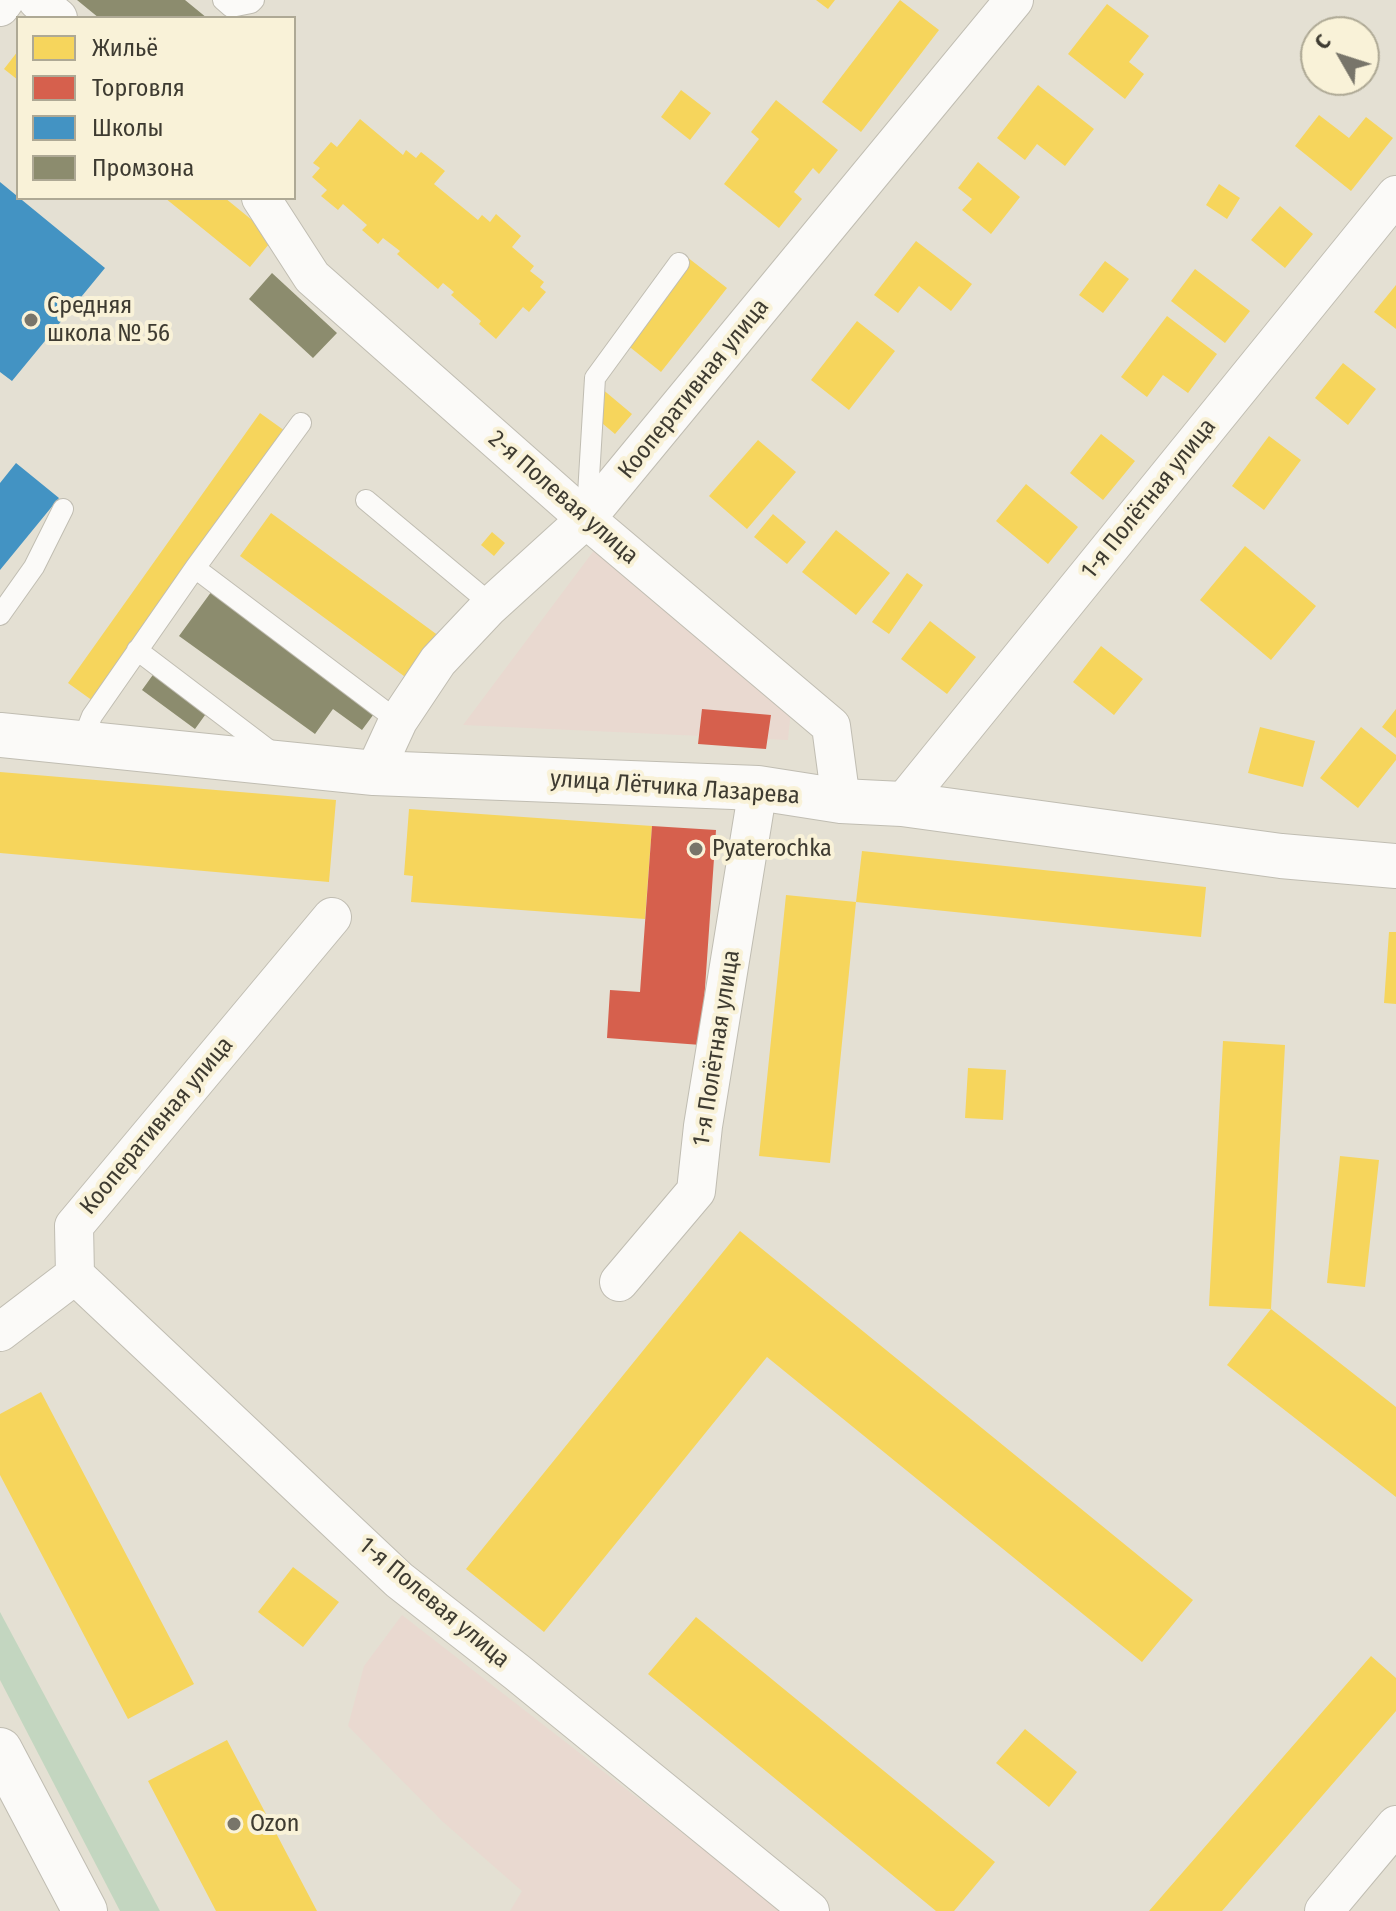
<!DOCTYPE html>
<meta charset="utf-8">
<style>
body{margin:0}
#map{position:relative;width:1396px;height:1911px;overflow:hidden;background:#e4e0d3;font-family:"Fira Sans Condensed",sans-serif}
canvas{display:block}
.legend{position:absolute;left:16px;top:16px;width:280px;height:184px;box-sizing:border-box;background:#f9f2d8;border:2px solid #aea995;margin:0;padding:10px 14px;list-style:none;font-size:24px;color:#3e3b31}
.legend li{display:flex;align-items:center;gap:16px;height:40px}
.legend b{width:40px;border:2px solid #aea995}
.north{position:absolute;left:1300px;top:16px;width:80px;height:80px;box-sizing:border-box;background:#f9f2d8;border:2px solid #aea995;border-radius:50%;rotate:309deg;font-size:22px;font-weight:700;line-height:32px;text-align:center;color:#3e3b31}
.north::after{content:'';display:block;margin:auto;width:28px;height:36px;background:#78756a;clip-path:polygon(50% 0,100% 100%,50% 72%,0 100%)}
</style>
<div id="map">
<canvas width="1396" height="1911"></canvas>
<ul class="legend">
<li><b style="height:22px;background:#f6d55c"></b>Жильё</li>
<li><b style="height:22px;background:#d6604d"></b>Торговля</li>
<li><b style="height:22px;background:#4393c3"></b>Школы</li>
<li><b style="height:22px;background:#8c8c6e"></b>Промзона</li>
</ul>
<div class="north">С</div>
</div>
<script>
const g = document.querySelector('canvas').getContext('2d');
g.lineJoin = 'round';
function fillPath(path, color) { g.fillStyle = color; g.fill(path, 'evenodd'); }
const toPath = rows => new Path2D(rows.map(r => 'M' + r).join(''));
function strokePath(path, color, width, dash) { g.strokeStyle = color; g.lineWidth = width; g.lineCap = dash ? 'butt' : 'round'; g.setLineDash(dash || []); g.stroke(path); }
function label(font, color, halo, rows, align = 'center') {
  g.font = font + ' "Fira Sans Condensed",sans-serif'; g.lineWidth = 8; g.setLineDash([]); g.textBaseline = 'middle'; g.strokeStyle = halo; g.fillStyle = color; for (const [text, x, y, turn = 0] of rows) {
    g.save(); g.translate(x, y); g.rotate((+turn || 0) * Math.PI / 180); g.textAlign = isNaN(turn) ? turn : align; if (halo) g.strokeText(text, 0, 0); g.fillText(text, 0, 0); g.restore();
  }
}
fillPath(toPath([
 [598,545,793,688,788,740,463,725],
 [402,1615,783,1911,510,1911,522,1891,442,1821,348,1726,364,1666]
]), '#e9d9d0');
fillPath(toPath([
 [0,1612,160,1911,120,1911,0,1680]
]), '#c3d6c0');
fillPath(toPath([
 [816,0,835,0,828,9],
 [900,0,939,30,861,132,822,102],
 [1107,4,1149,36,1129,62,1144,74,1125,99,1068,54],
 [18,51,18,80,4,69],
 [1038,85,1094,129,1065,166,1037,144,1025,160,997,138],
 [681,90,711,113,690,140,661,117],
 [776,100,838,150,819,174,813,168,794,192,802,199,779,228,724,184,759,139,751,132],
 [1319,115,1349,138,1366,117,1393,138,1351,191,1295,146],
 [360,119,403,155,406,150,416,158,421,152,445,171,434,184,478,220,482,215,490,222,496,214,521,236,512,247,534,266,530,271,544,282,540,287,546,292,529,312,523,307,496,339,479,324,481,321,451,295,454,292,443,283,438,289,397,254,400,251,383,238,378,244,362,230,367,225,343,204,338,210,321,196,327,190,312,177,320,168,313,163,331,142,337,147],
 [978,162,1020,197,991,234,962,210,972,199,958,188],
 [1219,184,1240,198,1227,219,1206,205],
 [165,198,225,198,274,238,250,267],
 [1280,206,1313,234,1285,268,1251,240],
 [916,241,972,284,951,311,919,286,898,313,874,295],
 [687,257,727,288,661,372,621,340],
 [1105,261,1129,279,1103,313,1079,295],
 [1195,269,1250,311,1225,343,1171,301],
 [1396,285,1396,329,1374,312],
 [1167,316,1217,354,1188,393,1163,375,1147,397,1121,377],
 [857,321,895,351,849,410,811,380],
 [1343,363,1376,389,1348,425,1315,398],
 [601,388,632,414,615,434,584,408],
 [260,413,285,431,93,701,68,683],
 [1101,434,1135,461,1103,500,1070,473],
 [1269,436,1301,460,1264,510,1232,486],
 [758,440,796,472,747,529,709,496],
 [1026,484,1078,527,1048,564,996,521],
 [271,513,439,636,408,679,240,556],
 [773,514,806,542,787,564,754,537],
 [836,530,890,573,856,615,802,572],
 [492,532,505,543,494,556,481,545],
 [1245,546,1316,606,1271,660,1200,600],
 [907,573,923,585,889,634,872,622],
 [930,621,976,657,947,694,901,659],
 [1101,646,1143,679,1114,715,1073,682],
 [1396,709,1396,738,1382,727],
 [1260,727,1315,741,1303,787,1248,773],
 [1361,727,1396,755,1396,760,1358,808,1320,778],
 [0,772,336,800,329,882,0,853],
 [409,809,652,826,645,919,411,902,413,876,404,875],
 [862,851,1206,887,1201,937,856,902],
 [786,895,856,902,830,1163,759,1156],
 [1389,932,1396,932,1396,1004,1384,1003],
 [1223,1041,1285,1045,1271,1309,1209,1306],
 [968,1068,1006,1070,1003,1120,965,1118],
 [1340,1156,1379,1160,1365,1287,1327,1283],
 [740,1231,1193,1600,1142,1662,767,1357,544,1632,466,1569],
 [1271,1309,1396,1407,1396,1497,1227,1365],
 [41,1392,194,1684,128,1719,0,1475,0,1414],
 [293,1567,339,1602,303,1647,258,1612],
 [696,1617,995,1862,954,1911,936,1911,648,1674],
 [1371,1656,1396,1678,1396,1711,1222,1911,1149,1911],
 [1025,1729,1077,1772,1049,1807,996,1763],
 [227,1740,317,1911,216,1911,148,1781]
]), '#f6d55c');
fillPath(toPath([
 [702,709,771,715,766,749,698,744],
 [652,826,716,830,701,1045,607,1038,610,990,640,992]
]), '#d6604d');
fillPath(toPath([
 [0,182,105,268,12,381,0,372],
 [16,463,59,498,0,570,0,483]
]), '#4393c3');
fillPath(toPath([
 [77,0,185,0,207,18,99,18],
 [272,273,337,333,313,358,249,299],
 [217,584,382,703,362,730,333,709,315,734,179,636],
 [160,665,213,704,195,729,142,690]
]), '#8c8c6e');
const lane = toPath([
 [223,0,231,7,251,3,254,0],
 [366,500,492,605],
 [587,511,595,378,679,263],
 [195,568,301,423],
 [0,615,34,567,63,509],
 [137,650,274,754],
 [81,744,92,716,195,568,398,721]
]);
const street = toPath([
 [37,0,58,18],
 [0,7,5,0],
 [261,198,312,277,586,519,831,726,841,801],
 [374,773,398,721,438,661,488,608,586,519,1014,0],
 [902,804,1396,195],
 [75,1275,399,1580,518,1673,810,1911],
 [619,1282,696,1191,703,1126,758,788],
 [0,1332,75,1275,74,1226,332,917],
 [1324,1911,1396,1825]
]);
const secondary = toPath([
 [0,735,374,773,758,788,841,801,902,804,1281,856,1396,866]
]);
const highway = toPath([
 [0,1750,85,1911]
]);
strokePath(lane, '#c0bdb2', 22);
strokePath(street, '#c0bdb2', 40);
strokePath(secondary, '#c0bdb2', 46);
strokePath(highway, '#c0bdb2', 46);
strokePath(lane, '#fbfaf8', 20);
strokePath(street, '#fbfaf8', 38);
strokePath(secondary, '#fbfaf8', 44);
strokePath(highway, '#fbfaf8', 44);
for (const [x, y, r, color] of [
 [31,320,8,"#78756a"],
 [696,849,8,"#78756a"],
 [234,1824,8,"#78756a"]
]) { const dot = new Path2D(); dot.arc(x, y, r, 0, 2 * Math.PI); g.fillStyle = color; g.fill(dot); strokePath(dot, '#f9f2d8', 3); }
label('24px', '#3e3b31', '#f9f2d8', [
 ["Средняя",47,306],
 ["школа № 56",47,334],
 ["Pyaterochka",712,849],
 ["Ozon",250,1824]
], 'left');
label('24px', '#3e3b31', '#f9f2d8', [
 ["Кооперативная улица",694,389,-51],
 ["2-я Полевая улица",563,498,41],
 ["1-я Полётная улица",1149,499,-51],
 ["улица Лётчика Лазарева",675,788,4],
 ["1-я Полётная улица",717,1048,-81],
 ["Кооперативная улица",157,1126,-50],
 ["1-я Полевая улица",434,1603,40]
]);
</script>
